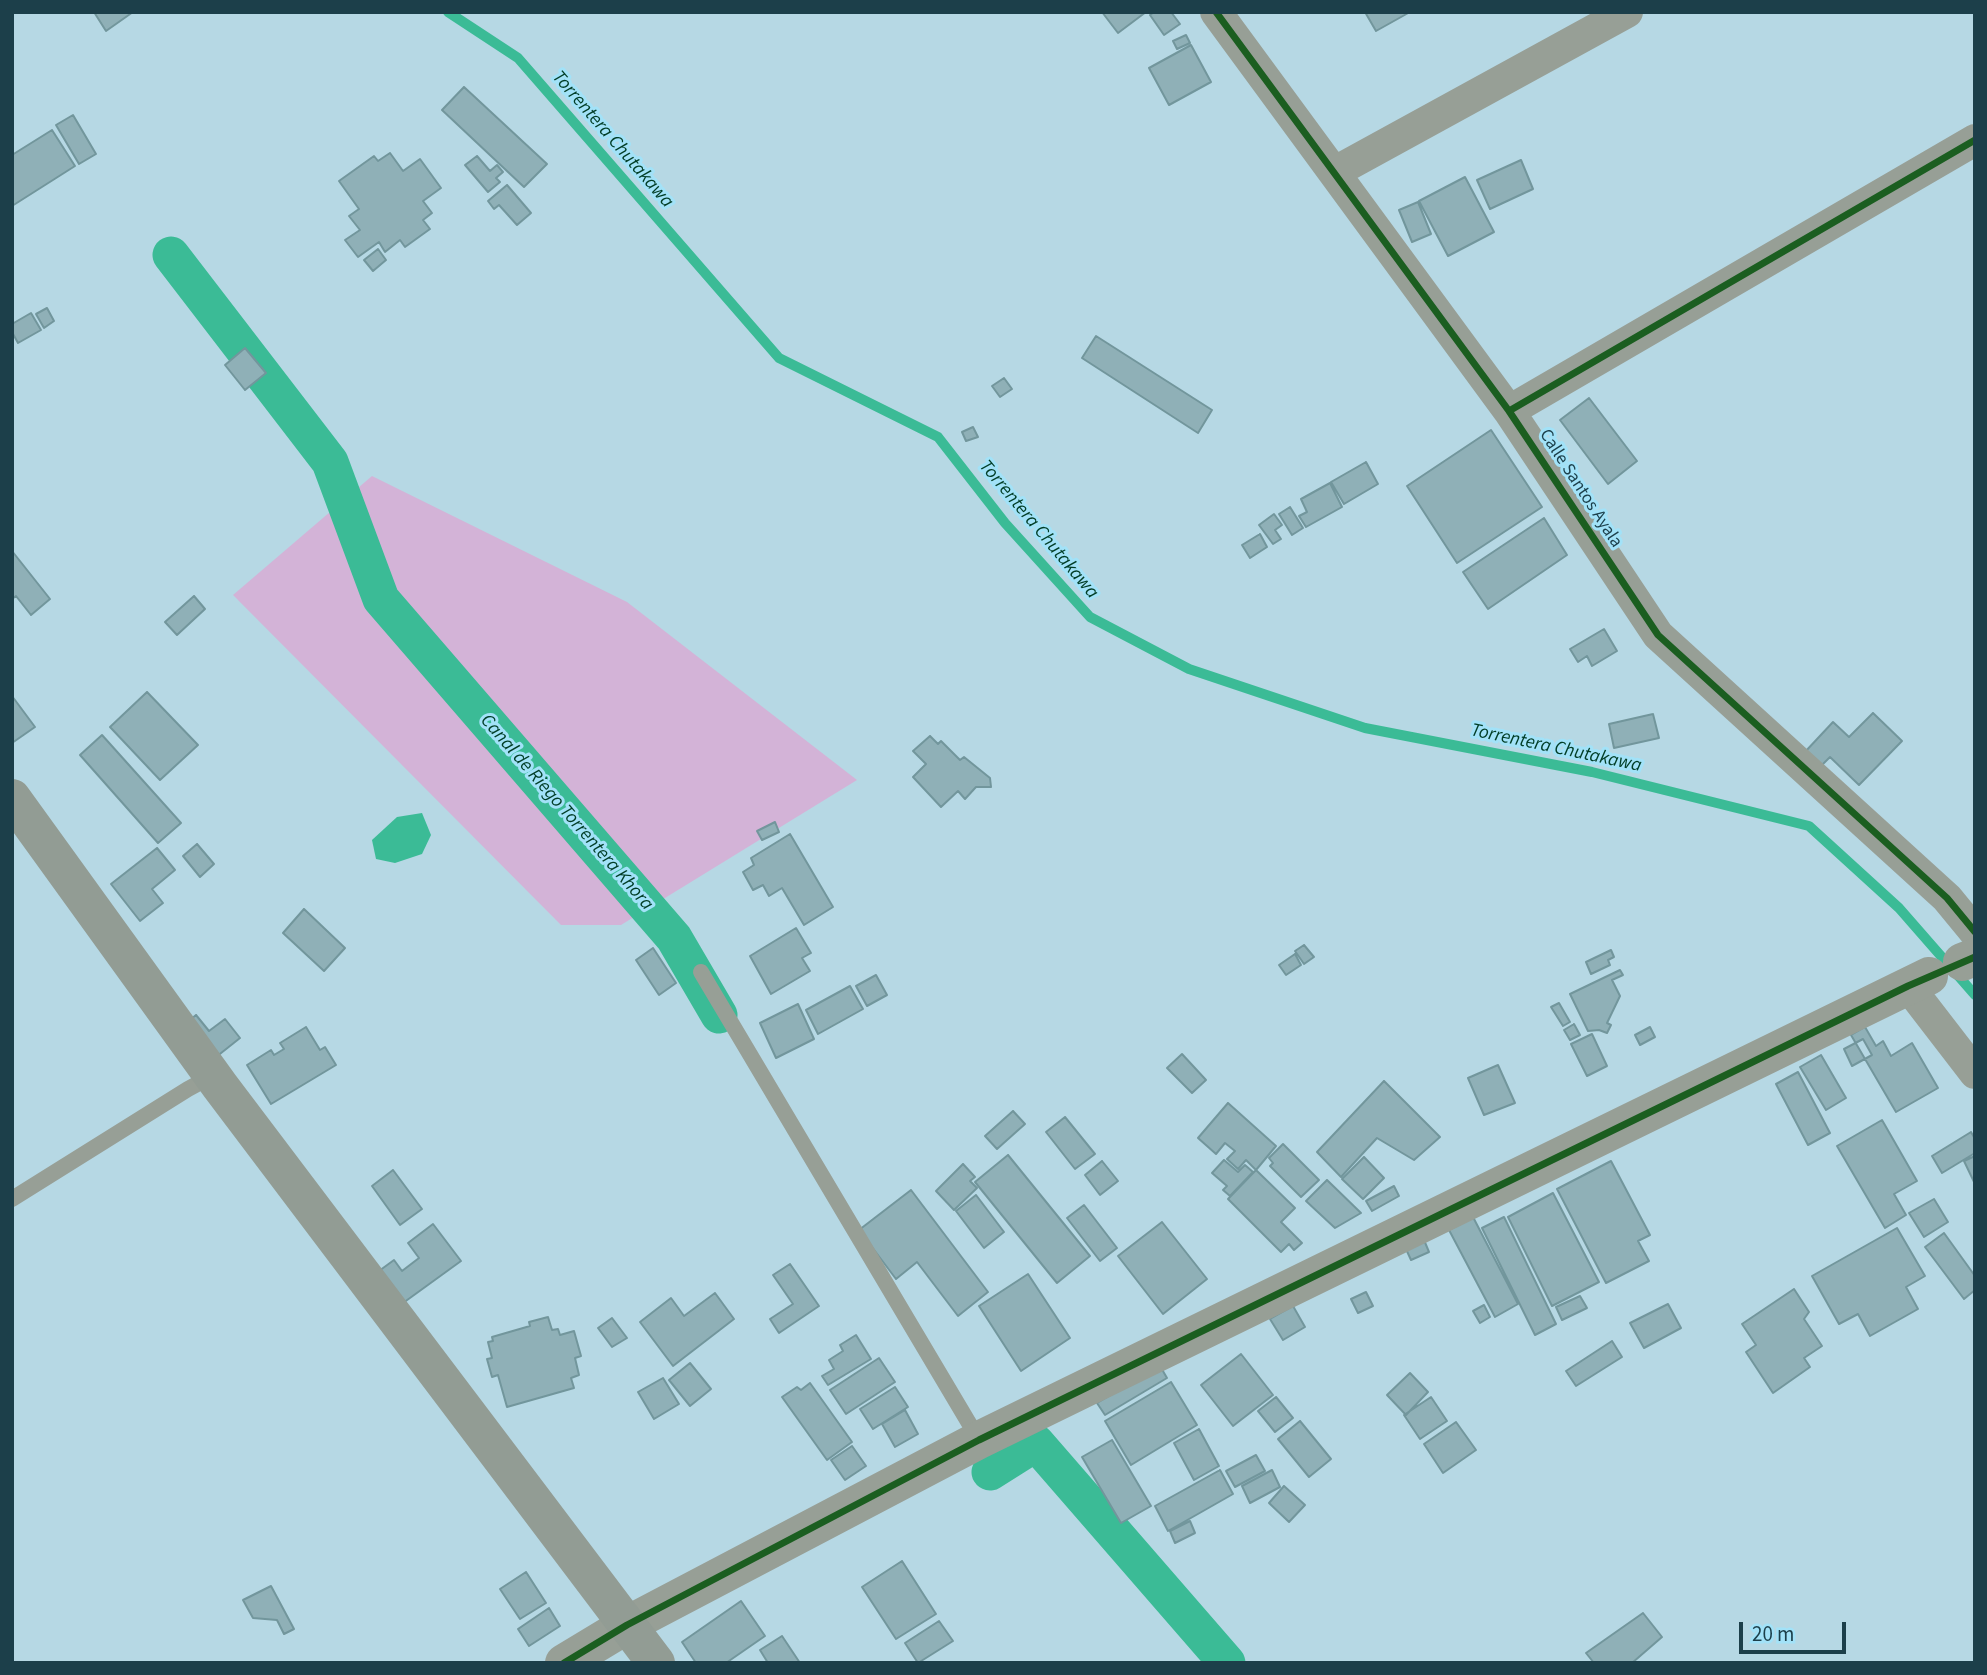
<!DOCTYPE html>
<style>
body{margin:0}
#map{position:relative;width:1987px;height:1675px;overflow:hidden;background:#b6d8e4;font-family:"Source Sans 3",sans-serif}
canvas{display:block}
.frame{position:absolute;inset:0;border:14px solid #1c3f4a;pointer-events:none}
.scale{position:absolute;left:1739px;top:1622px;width:107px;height:32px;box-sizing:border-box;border:4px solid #1c3f4a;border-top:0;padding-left:9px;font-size:21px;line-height:24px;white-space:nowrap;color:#1c3f4a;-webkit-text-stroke:5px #a2e2f8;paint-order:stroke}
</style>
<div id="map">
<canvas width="1987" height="1675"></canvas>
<div class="frame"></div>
<div class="scale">20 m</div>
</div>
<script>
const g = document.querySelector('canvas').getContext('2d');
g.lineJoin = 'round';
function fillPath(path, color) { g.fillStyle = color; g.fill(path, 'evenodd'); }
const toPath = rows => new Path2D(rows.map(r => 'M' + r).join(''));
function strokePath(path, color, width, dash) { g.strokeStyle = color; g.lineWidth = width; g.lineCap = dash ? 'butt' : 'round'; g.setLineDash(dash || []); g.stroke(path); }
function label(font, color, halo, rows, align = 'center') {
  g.font = font + ' "Source Sans 3",sans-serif'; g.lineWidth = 6; g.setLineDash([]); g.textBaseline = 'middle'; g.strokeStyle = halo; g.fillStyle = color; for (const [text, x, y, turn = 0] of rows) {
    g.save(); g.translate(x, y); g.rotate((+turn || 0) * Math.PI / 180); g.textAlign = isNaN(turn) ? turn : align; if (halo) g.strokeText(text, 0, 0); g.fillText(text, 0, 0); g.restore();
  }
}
fillPath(toPath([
 [372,476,627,602,857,780,621,925,561,925,233,595]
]), '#d3b3d7');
fillPath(toPath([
 [422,813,431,835,422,854,395,863,376,859,372,840,397,817]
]), '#3bbb96');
strokePath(toPath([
 [448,12,518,58,779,358,938,437,1005,523,1090,617,1189,669,1365,728,1592,772,1809,826,1899,908,1975,995]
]), '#3bbb96', 10);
strokePath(toPath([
 [171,255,330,462,381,599,674,938,719,1015],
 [990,1472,1036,1443,1227,1663]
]), '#3bbb96', 37);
const building = toPath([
 [94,12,133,12,106,31,94,12],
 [1102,12,1146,12,1118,33,1102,12],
 [1154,12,1171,12,1180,24,1164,35,1150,15,1154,12],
 [1365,12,1410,12,1376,31,1365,12],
 [1186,35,1190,43,1177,49,1173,41,1186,35],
 [1191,45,1211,82,1169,105,1149,68,1191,45],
 [464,87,547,164,524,187,442,110,464,87],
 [73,115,96,154,79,164,56,125,73,115],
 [52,130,75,166,12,206,12,155,52,130],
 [390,153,403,171,420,159,441,188,423,201,432,213,423,220,430,229,405,247,400,240,385,252,379,242,358,257,345,240,360,230,349,216,359,209,339,181,374,156,378,161,390,153],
 [477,156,490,171,497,165,503,172,496,178,500,182,488,192,465,165,477,156],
 [1521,160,1533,189,1490,209,1477,180,1521,160],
 [1465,177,1494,232,1448,256,1419,201,1465,177],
 [507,185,531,213,517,225,499,205,494,209,488,201,507,185],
 [1418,202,1431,234,1412,242,1399,210,1418,202],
 [378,249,386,260,373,271,364,260,378,249],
 [47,308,54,321,44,328,36,314,47,308],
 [31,313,41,330,18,343,12,332,12,324,31,313],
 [1096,336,1212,410,1198,433,1082,358,1096,336],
 [245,348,266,373,245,390,225,365,245,348],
 [1004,378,1012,389,1000,397,992,386,1004,378],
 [1589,398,1637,461,1608,484,1560,420,1589,398],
 [973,427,978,437,966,441,962,432,973,427],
 [1491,430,1542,507,1457,563,1407,486,1491,430],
 [1366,462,1378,484,1344,504,1331,482,1366,462],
 [1330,483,1342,507,1306,527,1299,516,1307,512,1301,499,1330,483],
 [1290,507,1303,528,1292,535,1279,514,1290,507],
 [1274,514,1282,525,1275,530,1281,539,1273,544,1259,525,1274,514],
 [1544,518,1567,555,1488,609,1463,572,1544,518],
 [1260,534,1267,547,1250,558,1242,545,1260,534],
 [12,551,50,599,31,615,16,596,12,599,12,551],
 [194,596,205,609,177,635,165,622,194,596],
 [1604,629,1617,651,1592,666,1587,656,1578,662,1570,649,1604,629],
 [147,692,198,745,160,780,110,727,147,692],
 [12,696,35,727,12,743,12,696],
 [1873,713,1902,741,1859,785,1830,757,1819,768,1804,753,1833,722,1849,737,1873,713],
 [1653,714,1659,738,1614,748,1609,724,1653,714],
 [102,735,181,823,158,843,80,755,102,735],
 [930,736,938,744,941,741,960,760,964,757,990,778,991,787,976,787,965,799,958,791,941,807,913,777,926,764,913,751,930,736],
 [775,822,779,832,762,840,757,831,775,822],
 [790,834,833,907,804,925,782,888,769,896,763,885,753,890,743,872,754,865,751,858,790,834],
 [197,844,214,864,200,877,183,856,197,844],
 [157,848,175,870,152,889,163,903,140,921,111,884,157,848],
 [304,909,345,948,324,971,283,933,304,909],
 [796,928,811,953,802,958,810,971,771,994,750,956,796,928],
 [1304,945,1314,957,1304,964,1295,951,1304,945],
 [653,948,676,983,659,995,636,960,653,948],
 [1611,950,1614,957,1608,960,1610,965,1591,974,1586,962,1611,950],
 [1295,954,1301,965,1286,975,1279,965,1295,954],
 [1620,970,1623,975,1612,980,1620,996,1607,1023,1611,1025,1607,1033,1599,1030,1588,1031,1570,994,1620,970],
 [876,975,887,995,867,1006,856,986,876,975],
 [850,986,863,1009,818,1034,806,1010,850,986],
 [1559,1003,1570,1022,1563,1026,1551,1007,1559,1003],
 [798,1004,814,1039,776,1058,760,1023,798,1004],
 [196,1015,209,1031,225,1019,240,1038,206,1065,179,1029,196,1015],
 [1574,1024,1580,1035,1570,1040,1564,1030,1574,1024],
 [306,1027,320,1050,325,1047,336,1065,271,1104,247,1065,271,1050,274,1055,284,1049,280,1043,306,1027],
 [1650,1027,1655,1037,1640,1045,1635,1035,1650,1027],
 [1865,1027,1876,1046,1883,1041,1891,1056,1912,1043,1938,1088,1896,1112,1851,1035,1865,1027],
 [1592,1034,1607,1066,1587,1076,1571,1044,1592,1034],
 [1863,1039,1872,1055,1852,1066,1844,1049,1863,1039],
 [1182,1054,1206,1080,1192,1093,1167,1068,1182,1054],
 [1821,1055,1846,1098,1826,1110,1800,1067,1821,1055],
 [1498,1065,1515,1103,1484,1115,1468,1078,1498,1065],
 [1798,1072,1830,1133,1808,1145,1776,1084,1798,1072],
 [1384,1081,1440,1137,1414,1160,1377,1138,1341,1177,1317,1152,1384,1081],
 [1228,1103,1276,1146,1256,1170,1246,1160,1238,1169,1227,1159,1235,1151,1225,1143,1216,1154,1198,1138,1228,1103],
 [1013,1111,1025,1124,997,1149,985,1136,1013,1111],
 [1065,1117,1095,1154,1075,1169,1046,1132,1065,1117],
 [1882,1120,1917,1181,1894,1194,1906,1215,1885,1228,1837,1146,1882,1120],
 [1971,1132,1975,1139,1975,1153,1942,1173,1932,1156,1971,1132],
 [1283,1144,1319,1180,1301,1197,1270,1166,1273,1163,1269,1158,1283,1144],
 [1008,1155,1090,1256,1057,1283,975,1182,1008,1155],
 [1975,1156,1975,1184,1964,1161,1975,1156],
 [1364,1157,1384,1178,1363,1199,1342,1179,1364,1157],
 [1224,1160,1238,1172,1245,1165,1253,1172,1230,1196,1223,1190,1227,1186,1212,1173,1224,1160],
 [1102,1161,1118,1181,1100,1195,1085,1175,1102,1161],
 [1611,1161,1650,1235,1638,1241,1649,1261,1606,1283,1557,1189,1611,1161],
 [963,1164,975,1177,970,1181,977,1188,954,1210,936,1191,963,1164],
 [393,1170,422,1209,400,1225,372,1186,393,1170],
 [1256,1170,1295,1208,1281,1222,1302,1243,1294,1250,1289,1244,1281,1252,1228,1199,1256,1170],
 [1327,1180,1361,1213,1335,1228,1306,1201,1327,1180],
 [1394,1186,1399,1196,1372,1211,1366,1201,1394,1186],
 [911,1190,988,1292,958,1316,917,1262,896,1279,859,1230,911,1190],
 [1553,1193,1599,1282,1552,1306,1508,1217,1553,1193],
 [976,1195,1004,1232,984,1248,956,1211,976,1195],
 [1934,1199,1948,1222,1924,1237,1909,1213,1934,1199],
 [1084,1205,1117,1248,1100,1261,1067,1218,1084,1205],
 [1473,1217,1518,1304,1495,1317,1449,1230,1473,1217],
 [1504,1217,1556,1324,1535,1335,1482,1228,1504,1217],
 [1162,1222,1207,1279,1163,1314,1118,1256,1162,1222],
 [433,1224,461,1261,392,1311,368,1279,394,1260,402,1271,419,1258,408,1243,433,1224],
 [1897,1228,1925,1276,1906,1287,1918,1309,1870,1336,1858,1314,1839,1324,1812,1276,1897,1228],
 [1944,1233,1975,1276,1975,1290,1964,1299,1925,1247,1944,1233],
 [1424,1240,1429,1252,1411,1260,1406,1249,1424,1240],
 [790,1264,819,1306,779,1333,770,1319,793,1304,773,1275,790,1264],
 [1028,1274,1070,1338,1021,1371,979,1306,1028,1274],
 [1794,1289,1809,1312,1804,1319,1822,1346,1804,1358,1810,1367,1773,1393,1746,1352,1756,1345,1742,1324,1794,1289],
 [1366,1292,1373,1306,1358,1313,1351,1299,1366,1292],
 [715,1293,734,1319,673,1366,640,1322,671,1298,684,1316,715,1293],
 [1580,1296,1587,1308,1562,1320,1556,1307,1580,1296],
 [1668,1304,1681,1328,1644,1348,1630,1323,1668,1304],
 [1484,1305,1490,1317,1480,1323,1473,1311,1484,1305],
 [1293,1306,1305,1327,1283,1340,1270,1319,1293,1306],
 [548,1317,552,1330,558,1329,560,1335,574,1331,581,1356,575,1358,579,1375,571,1378,574,1388,507,1407,498,1375,492,1377,487,1359,492,1358,488,1342,493,1341,492,1337,530,1326,529,1322,548,1317],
 [612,1318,627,1338,612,1347,598,1328,612,1318],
 [856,1335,871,1359,828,1385,822,1376,834,1369,829,1360,843,1351,840,1345,856,1335],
 [1612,1341,1622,1357,1576,1386,1566,1371,1612,1341],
 [1241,1354,1273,1395,1233,1426,1201,1385,1241,1354],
 [879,1358,895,1382,846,1414,830,1390,879,1358],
 [690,1363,711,1389,690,1406,669,1380,690,1363],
 [1160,1366,1167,1378,1105,1415,1097,1403,1160,1366],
 [1410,1373,1428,1392,1406,1415,1387,1395,1410,1373],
 [663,1378,679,1404,654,1419,638,1392,663,1378],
 [1171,1382,1197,1425,1131,1465,1105,1421,1171,1382],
 [810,1383,852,1442,827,1460,782,1397,797,1387,801,1390,810,1383],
 [895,1387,908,1407,873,1429,860,1409,895,1387],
 [1276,1397,1293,1418,1275,1432,1258,1411,1276,1397],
 [1431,1397,1447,1421,1420,1439,1404,1415,1431,1397],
 [905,1410,918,1434,895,1447,882,1424,905,1410],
 [1300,1421,1331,1459,1309,1477,1278,1439,1300,1421],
 [1456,1422,1476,1450,1443,1473,1424,1444,1456,1422],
 [1199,1429,1219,1466,1194,1480,1174,1443,1199,1429],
 [1112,1440,1151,1506,1121,1523,1082,1457,1112,1440],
 [852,1446,866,1466,845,1480,831,1460,852,1446],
 [1256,1455,1265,1471,1235,1487,1226,1471,1256,1455],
 [1220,1470,1233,1494,1168,1531,1155,1506,1220,1470],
 [1272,1470,1280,1487,1250,1503,1242,1486,1272,1470],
 [1284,1486,1305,1505,1289,1522,1269,1503,1284,1486],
 [1190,1521,1195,1533,1175,1543,1170,1531,1190,1521],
 [902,1561,936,1614,896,1639,862,1587,902,1561],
 [526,1572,546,1603,520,1619,500,1589,526,1572],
 [271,1586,294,1629,284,1634,277,1620,253,1618,243,1600,271,1586],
 [741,1601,765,1636,726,1663,696,1663,682,1642,741,1601],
 [549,1608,560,1626,529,1646,518,1629,549,1608],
 [1643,1613,1662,1637,1632,1663,1594,1663,1586,1653,1643,1613],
 [939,1621,953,1641,918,1663,905,1643,939,1621],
 [782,1636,800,1663,768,1663,760,1650,782,1636]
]);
fillPath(building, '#8fb0b7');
strokePath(building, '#72969c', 2);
strokePath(toPath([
 [701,972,979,1440],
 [12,1199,188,1089,212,1076]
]), '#979f96', 16);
strokePath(toPath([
 [1216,12,1509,411,1658,635,1947,898,1975,932],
 [1335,172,1627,12],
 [1509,411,1975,140],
 [1908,986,1975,1073]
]), '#979f96', 32);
strokePath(toPath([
 [1962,962,1975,957],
 [564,1663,627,1625,979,1440,1929,976]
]), '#979f96', 38);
strokePath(toPath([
 [12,798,220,1086,656,1663]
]), '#929c94', 38);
strokePath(toPath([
 [1216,12,1509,411,1658,635,1947,898,1975,932],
 [1509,411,1975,140],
 [564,1663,627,1625,979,1440,1908,986,1975,957]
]), '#1b5e20', 7);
label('18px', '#1c3f4a', '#a2e2f8', [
 ["Calle Santos Ayala",1580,489,57]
]);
label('italic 19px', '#013d26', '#a2e2f8', [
 ["Torrentera Chutakawa",612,140,49],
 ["Torrentera Chutakawa",1038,530,50],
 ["Torrentera Chutakawa",1556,749,12],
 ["Canal de Riego Torrentera Khora",566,813,49]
]);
</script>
